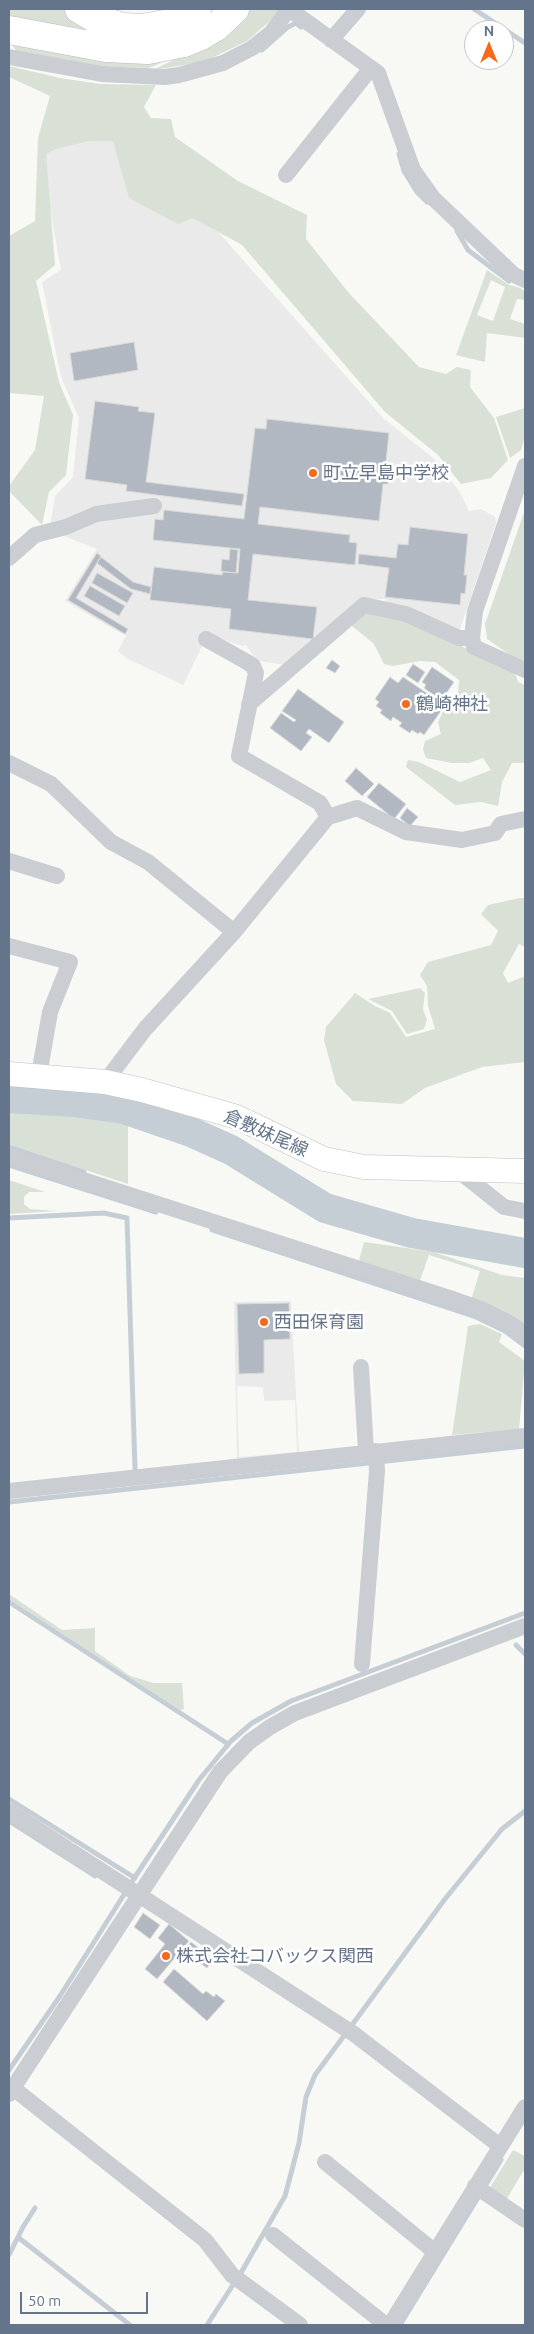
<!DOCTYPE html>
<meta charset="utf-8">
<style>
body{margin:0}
#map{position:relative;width:534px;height:2334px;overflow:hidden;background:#f8f9f5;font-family:Ubuntu,sans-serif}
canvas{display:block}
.frame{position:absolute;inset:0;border:10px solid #64748a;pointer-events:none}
.north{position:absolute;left:464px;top:20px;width:50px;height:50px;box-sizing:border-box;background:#fff;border:1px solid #c1c7d0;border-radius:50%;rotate:0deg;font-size:14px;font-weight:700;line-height:20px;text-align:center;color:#64748a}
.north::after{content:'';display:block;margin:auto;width:18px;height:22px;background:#f46a1a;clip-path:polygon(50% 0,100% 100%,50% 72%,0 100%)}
.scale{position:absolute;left:20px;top:2292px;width:128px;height:22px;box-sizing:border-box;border:2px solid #64748a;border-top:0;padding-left:6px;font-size:15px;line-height:18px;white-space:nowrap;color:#64748a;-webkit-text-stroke:4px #fff;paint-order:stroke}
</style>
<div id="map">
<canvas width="534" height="2334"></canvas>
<div class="frame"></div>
<div class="north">N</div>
<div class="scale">50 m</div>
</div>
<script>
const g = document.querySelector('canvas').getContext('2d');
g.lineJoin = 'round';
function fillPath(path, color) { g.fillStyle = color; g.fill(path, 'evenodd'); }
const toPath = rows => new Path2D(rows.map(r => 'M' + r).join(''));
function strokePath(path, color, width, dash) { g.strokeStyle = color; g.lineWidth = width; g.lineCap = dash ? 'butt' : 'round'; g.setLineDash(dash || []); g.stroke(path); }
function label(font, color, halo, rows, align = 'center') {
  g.font = font + ' Ubuntu,"Noto Sans JP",sans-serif'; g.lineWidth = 5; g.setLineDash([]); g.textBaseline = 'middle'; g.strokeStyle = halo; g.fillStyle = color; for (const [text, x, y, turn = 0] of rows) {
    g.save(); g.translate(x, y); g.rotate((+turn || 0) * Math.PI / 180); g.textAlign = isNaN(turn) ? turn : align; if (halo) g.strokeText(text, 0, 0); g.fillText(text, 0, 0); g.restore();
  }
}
fillPath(toPath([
 [104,132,191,205,220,234,383,418,437,461,461,494,469,511,481,509,495,517,496,523,459,632,386,604,386,599,362,599,287,665,257,661,246,645,242,646,208,634,183,685,126,658,118,651,126,636,65,601,97,549,61,535,50,526,55,496,73,477,79,418,61,377,42,282,61,270,39,148],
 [291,1301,299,1453,237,1459,234,1302],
 [237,1386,263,1387,264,1401,295,1400,297,1452,239,1457]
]), '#e9eae9');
fillPath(toPath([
 [9,9,66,9,131,43,9,19],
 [247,9,281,9,278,14,247,41,203,62,153,70,206,44],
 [9,40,184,53,149,68,96,66,18,54],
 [9,66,60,78,100,84,156,85,144,107,151,118,171,119,175,137,238,181,307,215,306,239,348,292,419,367,446,374,457,367,471,370,470,387,494,418,508,460,491,478,461,484,438,455,385,412,242,245,193,218,178,224,129,198,113,141,90,141,58,148,46,154,55,265,36,281,59,382,73,415,66,475,49,492,42,525,9,491,9,486,35,450,44,396,9,393,9,236,35,221,38,138,50,96,9,77],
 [487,270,509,285,518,287,525,291,525,300,517,299,510,319,525,324,525,338,487,333,485,362,456,355],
 [491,280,505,287,493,321,477,315],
 [525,408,525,436,521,450,510,458,496,417],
 [525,510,525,662,516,659,487,639,485,624],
 [364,611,420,624,465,648,514,670,518,682,525,685,525,763,512,763,502,782,498,806,481,802,455,805,406,767,408,760,419,762,460,782,491,770,483,758,469,763,452,763,426,758,423,749,425,741,441,734,438,722,448,701,458,695,459,680,435,662,420,661,393,666,384,664,374,644,351,625],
 [520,898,525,898,525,947,519,944,503,973,508,983,525,976,525,1062,482,1067,425,1088,402,1104,353,1101,336,1084,324,1040,326,1027,355,993,375,1006,390,1013,406,1037,435,1029,428,1006,427,986,420,975,428,962,491,945,498,931,481,914,488,905],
 [420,988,425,993,423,1009,427,1020,424,1029,407,1034,392,1011,368,999],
 [9,1112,75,1115,128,1124,128,1184,9,1145],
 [9,1180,45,1192,29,1192,24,1197,24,1204,30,1209,57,1211,9,1214],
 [364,1242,434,1252,502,1275,525,1278,525,1329,471,1300,480,1271,429,1255,419,1283,363,1264,359,1260],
 [480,1324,502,1334,499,1342,525,1361,519,1429,452,1435,468,1326],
 [9,1594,62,1630,95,1628,95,1651,130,1676,154,1683,182,1683,184,1709,180,1710,9,1599],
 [513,2150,525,2156,525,2168,505,2202,488,2191]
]), '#d9e1d6');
strokePath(toPath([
 [474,9,525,43],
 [262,50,288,27,296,23,301,27],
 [399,154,404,171,417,192,427,202],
 [457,231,468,250,509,281],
 [9,1147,84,1172],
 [9,1165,156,1212],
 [9,1218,104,1213,127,1218,135,1469],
 [212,1230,476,1317,505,1331,525,1346],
 [9,1502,525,1446],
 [9,1602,228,1744],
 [516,1645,525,1654],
 [9,1799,135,1878],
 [9,1821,95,1876],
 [133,1880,199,1780,231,1741,252,1723,291,1701,525,1613],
 [9,2070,60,1996,125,1893],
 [19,2238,130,2325],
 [9,2255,23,2227,35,2208],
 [207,2325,242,2271,285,2196,299,2143,306,2097,315,2075,445,1899,502,1829,525,1811],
 [400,2325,501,2160]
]), '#c6ced5', 5);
strokePath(toPath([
 [9,1098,73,1102,124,1109,191,1132,231,1150,325,1208,412,1233,525,1253]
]), '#c6ced5', 30);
const building = toPath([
 [134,342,138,370,74,381,70,353,134,342],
 [95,401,139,407,138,411,155,413,146,482,244,494,242,506,126,491,127,485,85,479,95,401],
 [267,419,389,433,385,470,389,471,388,484,383,484,379,521,260,507,258,524,350,535,349,542,357,543,355,565,253,554,248,600,317,607,313,639,229,629,231,609,150,600,154,567,222,575,223,572,238,573,240,549,153,540,155,519,163,520,164,510,244,519,255,428,266,429,267,419],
 [410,527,468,534,464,575,467,575,465,594,461,593,460,605,385,597,389,568,358,564,359,554,396,558,398,544,408,545,410,527],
 [230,549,238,550,236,573,221,571,222,559,229,560,230,549],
 [97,553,101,556,76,598,128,629,125,634,68,600,97,553],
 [101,557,133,582,151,587,150,594,131,589,97,563,101,557],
 [97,573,133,593,127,603,92,583,97,573],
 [90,586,125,606,119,616,84,596,90,586],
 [332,660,340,666,335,673,326,668,332,660],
 [413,664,425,672,418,683,406,675,413,664],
 [432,667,454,682,443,698,438,694,436,697,424,688,426,685,422,682,432,667],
 [390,677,398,683,403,677,437,700,433,706,441,711,424,735,420,732,418,734,412,730,410,733,399,726,402,723,393,717,391,721,380,713,382,710,376,706,379,702,375,699,390,677],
 [298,689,344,722,329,743,309,729,306,733,312,737,301,751,270,728,281,713,294,722,296,720,282,711,298,689],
 [356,768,374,784,362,796,345,781,356,768],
 [379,783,406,804,394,819,367,797,379,783],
 [407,808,418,817,410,826,400,818,407,808],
 [289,1303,290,1339,264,1340,264,1373,239,1374,237,1304,289,1303],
 [143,1913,160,1925,150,1939,134,1927,143,1913],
 [169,1924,189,1941,157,1979,145,1969,165,1944,158,1938,169,1924],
 [191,1942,214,1959,207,1968,184,1951,191,1942],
 [174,1969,203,1994,206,1991,214,1997,216,1994,225,2001,207,2021,163,1982,174,1969]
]);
fillPath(building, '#b2b8c1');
strokePath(building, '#dadad8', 1);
const secondary = toPath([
 [9,1074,105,1082,142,1090,237,1117,324,1159,364,1167,525,1171]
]);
const highway = toPath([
 [79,9,94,18,109,23,124,27,142,28,176,22,197,9],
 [9,30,106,48,148,50,184,43,201,36,216,27,235,9]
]);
strokePath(secondary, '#bcc0c6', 25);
strokePath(highway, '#babdc1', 29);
strokePath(toPath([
 [331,40,358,9],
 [9,57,102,74,165,77,179,75,223,63,252,48,271,33,289,9,378,73,413,170,433,198,514,275,525,280],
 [286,175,371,68],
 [525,466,475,611,472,638,474,647,525,670],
 [9,558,35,535,66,527,96,514,154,506],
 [206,639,247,662,253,666,256,673,239,756,320,803,328,817],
 [249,704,364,605,406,614,459,638,472,638],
 [9,763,51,784,111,842,148,862,234,932],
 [9,861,57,876],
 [9,946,70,962,50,1012,39,1075],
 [105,1082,145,1029,234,932,328,817,357,808,406,832,462,840,495,833,501,824,525,819],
 [9,1156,450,1298,481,1309,511,1324,525,1334],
 [455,1168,504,1207,525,1211],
 [361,1367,366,1452],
 [9,1491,525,1436],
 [362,1664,377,1471,376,1451],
 [9,1811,354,2034,500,2146],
 [13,2088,205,2240,232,2275,300,2325],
 [9,2094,220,1772,249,1742,270,1727,295,1713,525,1626],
 [325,2162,435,2252],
 [475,2186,525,2220],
 [273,2235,386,2325],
 [390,2325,525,2107]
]), '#cacdd1', 16);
strokePath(secondary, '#fff', 24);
strokePath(highway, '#fff', 28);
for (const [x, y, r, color] of [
 [313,473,5,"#f46a1a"],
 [406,704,5,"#f46a1a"],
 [264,1322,5,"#f46a1a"],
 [166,1956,5,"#f46a1a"]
]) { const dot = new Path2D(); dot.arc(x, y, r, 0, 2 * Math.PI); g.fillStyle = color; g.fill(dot); strokePath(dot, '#fff', 2); }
label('18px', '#64748a', '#fff', [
 ["町立早島中学校",323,473],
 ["鶴崎神社",416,704],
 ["西田保育園",274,1322],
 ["株式会社コバックス関西",176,1956]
], 'left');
label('18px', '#64748a', '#fff', [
 ["倉敷妹尾線",266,1133,24]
]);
</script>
